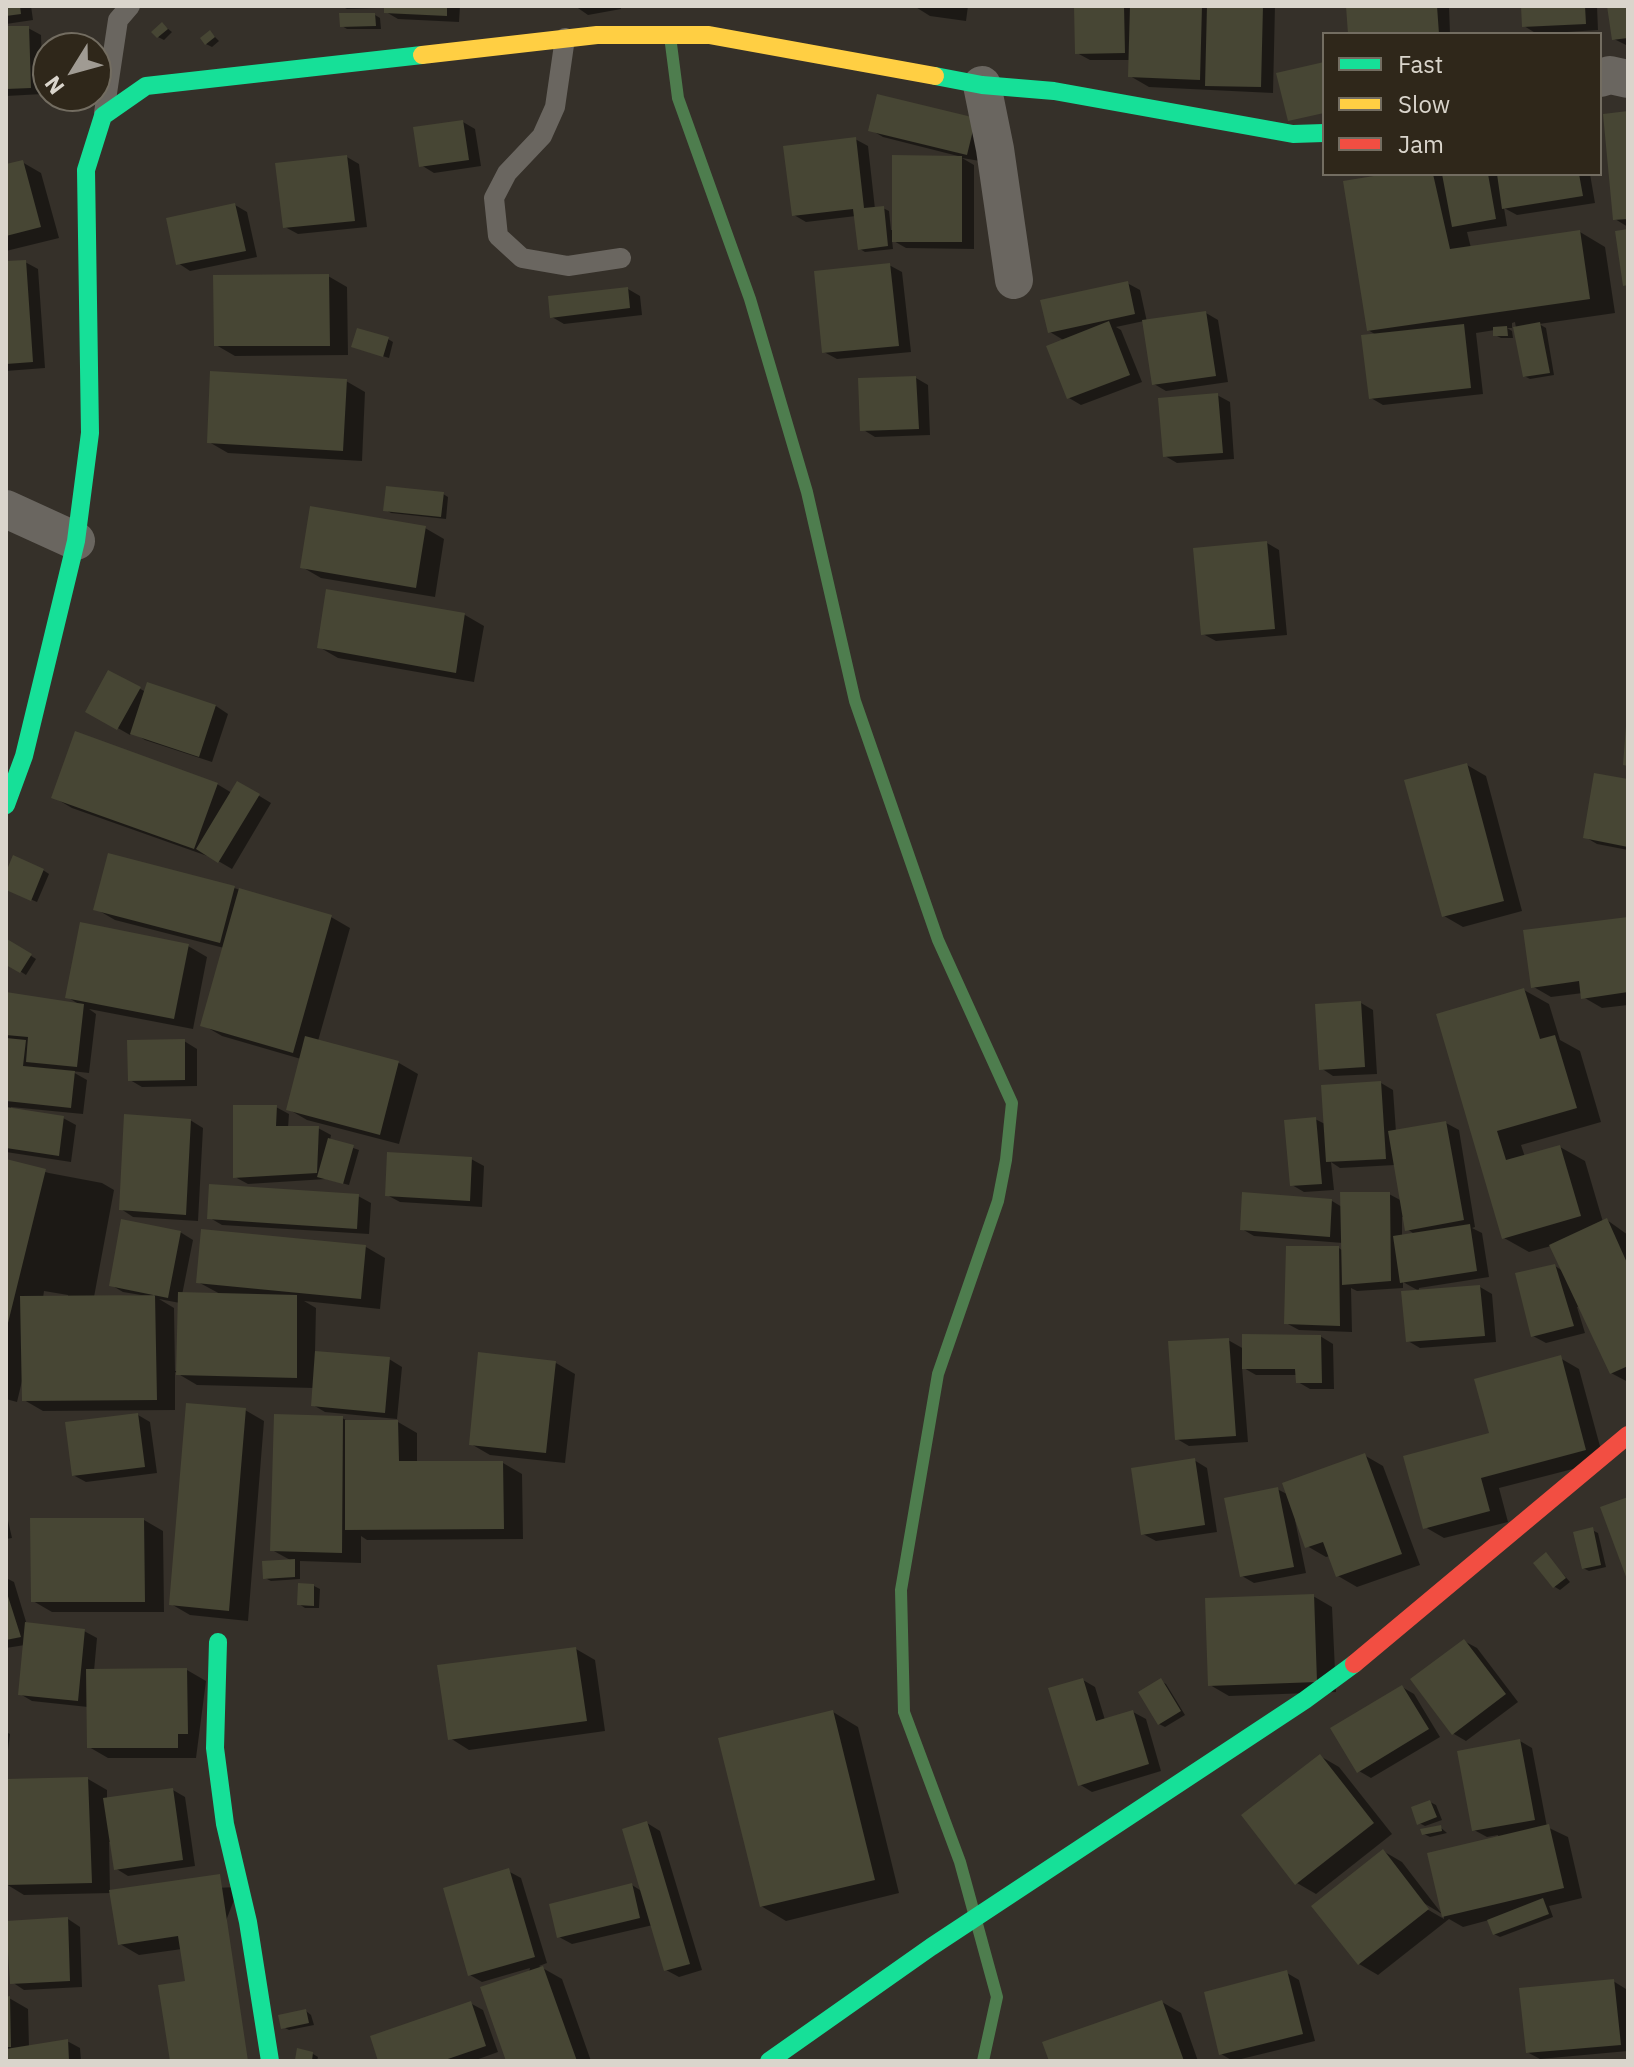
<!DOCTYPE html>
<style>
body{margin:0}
#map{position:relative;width:1634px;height:2067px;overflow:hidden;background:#353029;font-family:"IBM Plex Sans",sans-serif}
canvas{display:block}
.frame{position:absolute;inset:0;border:8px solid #dad5cc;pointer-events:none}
.legend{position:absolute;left:1322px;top:32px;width:280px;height:144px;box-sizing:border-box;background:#2f271a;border:2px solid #736d61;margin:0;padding:10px 14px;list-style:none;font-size:24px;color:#dad5cc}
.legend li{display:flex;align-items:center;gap:16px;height:40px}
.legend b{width:40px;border:2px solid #736d61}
.north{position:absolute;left:32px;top:32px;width:80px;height:80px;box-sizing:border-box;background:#2f271a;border:2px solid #736d61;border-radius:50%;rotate:233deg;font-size:22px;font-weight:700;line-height:32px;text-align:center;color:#dad5cc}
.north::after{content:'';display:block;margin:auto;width:28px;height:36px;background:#a09b93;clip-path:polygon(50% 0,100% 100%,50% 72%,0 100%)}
</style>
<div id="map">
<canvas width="1634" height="2067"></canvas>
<div class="frame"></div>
<ul class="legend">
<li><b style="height:10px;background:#16e098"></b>Fast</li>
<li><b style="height:10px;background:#ffcf43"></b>Slow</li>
<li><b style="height:10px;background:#f24e42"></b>Jam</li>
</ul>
<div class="north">N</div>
</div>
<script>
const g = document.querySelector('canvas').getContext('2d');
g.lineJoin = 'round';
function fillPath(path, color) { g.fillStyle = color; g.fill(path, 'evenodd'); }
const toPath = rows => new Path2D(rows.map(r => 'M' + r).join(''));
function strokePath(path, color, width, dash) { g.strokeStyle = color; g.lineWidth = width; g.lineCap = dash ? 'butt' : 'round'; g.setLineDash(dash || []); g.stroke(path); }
fillPath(toPath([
 [6,6,31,6,33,20,6,24],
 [341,6,376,6,376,8,347,9],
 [386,6,460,6,459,22,398,19,386,12],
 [575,6,621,6,621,9,588,15],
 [914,6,968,6,966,21,930,16],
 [1076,6,1275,6,1273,93,1149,87,1130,76,1130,60,1090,60,1077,53],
 [1348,6,1449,6,1450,34,1350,34],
 [1523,6,1597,6,1598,30,1537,34,1524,26],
 [1609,6,1628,6,1628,46,1614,39],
 [375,15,380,18,381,29,347,29,342,26],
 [163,25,172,32,164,40,158,37],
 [6,28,28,28,41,35,43,94,6,96],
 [210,32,219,41,212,47,206,44],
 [1628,113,1628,227,1615,219],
 [975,120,980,161,962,158,974,165,974,249,906,248,892,240,893,249,865,252,860,249,856,216,806,222,794,215,855,139,868,146,875,209,883,208,889,211,891,230,894,230,958,156,883,137,871,130],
 [463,122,475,129,481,166,434,173,421,165],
 [347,157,359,164,367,227,298,234,285,227],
 [22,162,41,173,59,238,6,251,6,166],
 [1399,174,1440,174,1445,177,1444,174,1590,174,1595,203,1517,215,1504,208,1507,226,1467,232,1471,248,1580,232,1605,247,1615,313,1539,324,1546,328,1554,375,1530,379,1524,376,1515,322,1512,323,1512,328,1507,328,1512,331,1513,338,1501,338,1495,335,1495,330,1476,333,1483,394,1383,405,1371,398,1378,336,1368,330],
 [235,205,247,212,257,257,190,271,178,263],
 [25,262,38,269,45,368,6,371,6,263],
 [889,265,902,272,911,352,837,359,824,352],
 [328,276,347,287,348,355,235,356,216,345],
 [1127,283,1140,290,1147,322,1206,313,1218,320,1228,382,1166,391,1154,384,1144,321,1116,327,1121,330,1142,382,1081,405,1069,398,1065,341,1050,332],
 [628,289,640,296,642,315,564,324,552,317],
 [388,339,393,342,389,358,359,349],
 [916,378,928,385,930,435,875,437,862,429],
 [346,381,365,392,362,461,228,453,209,442],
 [1217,395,1230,402,1234,459,1177,463,1165,456],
 [443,494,448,497,446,519,391,513,386,510],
 [425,528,444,539,435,597,321,578,302,567],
 [1267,543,1279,550,1287,635,1216,641,1203,634],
 [328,591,465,615,484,626,474,682,338,658,319,647],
 [109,672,146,692,149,684,216,706,228,714,212,762,145,740,132,732,130,735,88,711],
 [1467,765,1486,776,1522,911,1463,927,1444,916],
 [1628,781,1628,850,1597,844,1585,837],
 [238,783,271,803,232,869,213,858,72,808,53,797,217,784,232,793],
 [43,870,49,874,37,902,6,889,6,877],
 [234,888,331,917,350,928,318,1041,399,1063,418,1074,399,1144,307,1120,288,1109,301,1059,222,1036,203,1025,224,948,115,920,96,909],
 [1628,919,1628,1005,1602,1008,1583,997,1583,993,1551,997,1532,986],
 [8,941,36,959,26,975,6,962],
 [188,946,207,957,193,1029,89,1009,96,1014,89,1073,71,1071,87,1080,83,1114,11,1107,10,1110,63,1118,76,1125,71,1162,6,1152,6,994,82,1006,67,997],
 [1524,990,1549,1004,1560,1040,1580,1051,1601,1122,1521,1145,1525,1157,1560,1147,1585,1161,1603,1222,1607,1220,1628,1235,1628,1382,1611,1373,1580,1306,1577,1307,1585,1333,1546,1343,1533,1336,1555,1266,1563,1271,1551,1246,1529,1252,1504,1238,1438,1015],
 [1361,1003,1373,1010,1377,1074,1333,1076,1321,1068],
 [184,1041,197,1049,197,1086,142,1087,130,1080],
 [1381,1083,1393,1090,1396,1132,1446,1123,1459,1130,1475,1227,1472,1228,1482,1233,1489,1277,1419,1288,1419,1291,1403,1282,1403,1288,1357,1291,1351,1288,1352,1332,1299,1330,1286,1323,1339,1248,1343,1251,1343,1243,1254,1236,1242,1229,1332,1201,1342,1207,1389,1194,1402,1201,1395,1165,1340,1168,1331,1162,1334,1190,1304,1192,1292,1185,1315,1119,1325,1124],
 [1402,1217,1405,1217,1407,1229,1416,1235,1402,1237],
 [276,1107,289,1114,288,1128,318,1128,331,1135,330,1140,359,1150,349,1185,326,1179,248,1184,235,1177],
 [190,1120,203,1128,198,1221,133,1217,121,1209],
 [471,1159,484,1166,482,1207,400,1202,387,1195],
 [6,1161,49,1173,102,1183,114,1190,94,1297,141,1295,123,1292,111,1285,180,1232,193,1240,182,1295,222,1295,198,1282,366,1247,385,1258,380,1309,304,1301,316,1308,315,1353,389,1359,402,1367,397,1419,325,1412,313,1405,314,1388,197,1385,175,1372,175,1410,43,1411,24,1400,22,1381,17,1402,6,1399],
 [44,1291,68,1295,68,1298,43,1298],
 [159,1299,180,1303,178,1371,175,1371,174,1308],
 [358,1196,371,1203,369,1234,222,1225,210,1218],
 [1480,1287,1492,1294,1496,1342,1420,1348,1408,1341],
 [1320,1336,1333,1344,1334,1389,1310,1389,1298,1382,1298,1375,1256,1375,1242,1367,1248,1442,1189,1446,1177,1439,1228,1340,1244,1349],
 [1560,1358,1579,1369,1604,1461,1499,1488,1508,1522,1444,1538,1425,1527,1491,1434],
 [556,1363,575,1374,565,1463,490,1455,471,1444],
 [245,1410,264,1421,248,1621,190,1615,171,1604],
 [138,1415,150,1422,157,1473,86,1482,73,1475],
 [342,1418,350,1422,398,1422,417,1433,417,1463,503,1463,522,1474,523,1539,367,1540,361,1536,361,1563,300,1561,300,1579,271,1581,265,1578,292,1561,272,1550],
 [1364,1455,1383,1466,1420,1565,1357,1587,1338,1576,1330,1556,1326,1557,1307,1546,1297,1519,1295,1520,1306,1573,1254,1583,1242,1576,1277,1489,1289,1495],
 [1194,1460,1207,1468,1217,1532,1156,1541,1143,1534],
 [6,1512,12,1538,6,1539],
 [144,1520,163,1531,164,1612,52,1612,33,1601],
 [1592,1530,1598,1533,1606,1567,1589,1571,1583,1568],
 [1546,1555,1570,1582,1560,1590,1555,1587],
 [6,1578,14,1582,27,1625,84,1631,97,1638,94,1671,187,1670,206,1681,196,1758,108,1758,89,1747,88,1707,32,1701,20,1694,25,1645,6,1648],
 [314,1586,320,1589,319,1608,305,1608,299,1604],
 [1313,1596,1332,1607,1336,1692,1229,1696,1210,1685],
 [1464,1641,1477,1648,1518,1702,1466,1741,1454,1734,1413,1680],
 [576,1649,595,1660,605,1731,469,1750,450,1738],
 [1083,1680,1095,1687,1105,1720,1133,1712,1146,1719,1161,1771,1092,1792,1079,1784],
 [1161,1681,1166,1684,1185,1715,1165,1727,1159,1724],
 [1402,1687,1414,1694,1440,1737,1371,1778,1359,1771],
 [833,1712,858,1727,899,1893,786,1921,761,1906],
 [6,1732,10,1734,6,1767],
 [1520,1741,1532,1748,1547,1827,1568,1837,1582,1898,1549,1906,1553,1917,1500,1937,1494,1934,1489,1920,1463,1927,1449,1919,1378,1975,1359,1964,1383,1851,1402,1862,1442,1914,1422,1902,1420,1905,1444,1919,1444,1915,1499,1838,1498,1835,1487,1837,1474,1830],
 [1320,1756,1339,1767,1392,1834,1316,1894,1297,1883],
 [88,1779,107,1790,107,1799,173,1790,185,1797,195,1866,128,1876,115,1868,111,1842,109,1842,110,1892,239,1887,172,2061,187,1983,182,1949,139,1955,120,1944,111,1893,24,1895,6,1884,6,1781],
 [1430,1802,1436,1805,1442,1820,1425,1826,1419,1823],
 [647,1823,660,1831,702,1970,679,1977,666,1970,653,1925,572,1944,559,1937,632,1885,643,1892],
 [1440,1827,1447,1833,1430,1837,1424,1834],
 [508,1871,521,1878,547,1963,539,1966,562,1979,591,2061,508,2061,530,1968,482,1982,470,1975],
 [68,1919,80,1927,82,1987,24,1990,12,1982,6,1923],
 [1287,1973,1299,1980,1315,2041,1233,2061,1221,2054],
 [1613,1981,1626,1989,1628,2051,1540,2059,1527,2052],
 [9,1998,28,2009,29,2047,67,2041,80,2048,81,2061,6,2061,6,1999],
 [1162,2002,1181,2013,1198,2061,1051,2061],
 [470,2003,483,2010,498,2052,473,2061,381,2061],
 [306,2011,311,2015,314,2025,289,2030,283,2027],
 [313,2054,318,2057,317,2061,297,2059]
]), '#0007');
strokePath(toPath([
 [671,44,678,98,750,299,807,492,855,701,938,940,1012,1103,1006,1160,998,1201,938,1374,901,1590,904,1712,960,1862,997,1997,983,2061]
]), '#4e7d4e', 12);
fillPath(toPath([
 [6,6,20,6,21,14,6,16],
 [384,6,447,6,447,16,384,13],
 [1074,6,1124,6,1125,53,1075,54],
 [1130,6,1202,6,1200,80,1128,77],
 [1207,6,1263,6,1261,87,1205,86],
 [1346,6,1437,6,1439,34,1348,34],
 [1521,6,1585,6,1586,24,1522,27],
 [1607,6,1628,6,1628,38,1612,40],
 [339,13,375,13,376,26,340,27],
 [162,22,168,29,157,38,151,32],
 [6,26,29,26,31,88,6,89],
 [210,30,215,37,205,45,200,38],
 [1324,62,1324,113,1288,121,1276,73],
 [877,94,976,118,967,155,868,131],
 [1628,111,1628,219,1613,220,1603,114],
 [463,120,469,160,419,167,413,127],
 [856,137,864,208,884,206,888,246,858,250,853,209,792,216,783,146],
 [347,155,355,221,283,228,275,163],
 [892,155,962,156,962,242,892,242],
 [23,160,41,227,6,236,6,164],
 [1386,174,1433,174,1450,249,1580,230,1590,299,1367,331,1343,181],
 [1442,174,1488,174,1496,219,1452,227],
 [1497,174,1579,174,1583,196,1502,209],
 [235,203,246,251,176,265,166,218],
 [1628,229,1628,285,1623,286,1615,231],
 [26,260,33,362,6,364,6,261],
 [890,263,899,346,822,353,814,271],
 [329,274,330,346,214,346,213,275],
 [1128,281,1135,314,1048,333,1040,300],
 [628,287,630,308,550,318,548,296],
 [1206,311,1216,376,1152,385,1142,320],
 [1109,321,1130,375,1067,399,1046,346],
 [1540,322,1550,373,1523,377,1513,327],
 [1464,324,1471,388,1369,399,1361,335],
 [1507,326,1508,336,1493,336,1493,327],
 [357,328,389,337,383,357,351,347],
 [210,371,347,379,343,451,207,443],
 [916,376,919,429,860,431,858,378],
 [1218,393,1223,453,1163,457,1158,398],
 [386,486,444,492,441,517,383,511],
 [310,506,426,526,416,588,300,568],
 [1267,541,1275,629,1201,635,1193,548],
 [326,589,465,613,456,673,317,648],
 [108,670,141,687,117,730,85,712],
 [147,682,216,705,199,757,130,734],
 [1626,726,1628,726,1628,766,1623,765],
 [75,731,218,783,194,849,51,798],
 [1467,763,1504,901,1442,917,1404,780],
 [1594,773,1628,779,1628,847,1583,838],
 [237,781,260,794,218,863,196,849],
 [108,853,235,886,220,943,93,910],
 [13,855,44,869,31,901,6,890,6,872],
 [239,888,332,915,293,1053,200,1026],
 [1628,917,1628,992,1581,999,1579,981,1531,988,1523,930],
 [80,922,189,944,174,1019,65,998],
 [7,939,32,954,20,973,6,965],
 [1524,988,1540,1039,1555,1035,1577,1108,1497,1131,1506,1160,1560,1145,1581,1216,1502,1239,1436,1014],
 [6,992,84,1004,77,1067,26,1062,28,1037,6,1035],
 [1361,1001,1365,1067,1319,1070,1315,1004],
 [305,1036,399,1061,380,1135,286,1110],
 [6,1038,26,1040,23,1066,75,1071,71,1108,6,1101],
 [185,1039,185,1080,128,1081,127,1040],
 [1381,1081,1386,1159,1326,1162,1321,1085],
 [233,1105,277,1105,276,1126,319,1126,317,1173,233,1178],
 [6,1107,64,1116,59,1156,6,1148],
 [124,1114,191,1119,186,1215,119,1210],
 [1316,1117,1322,1184,1290,1186,1284,1120],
 [1446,1121,1464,1220,1405,1231,1388,1131],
 [328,1138,354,1145,343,1184,317,1177],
 [387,1152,472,1157,470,1201,385,1196],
 [6,1159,46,1169,7,1327,6,1327],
 [209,1184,359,1194,357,1229,207,1219],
 [1242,1192,1332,1199,1330,1237,1240,1230],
 [1340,1192,1390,1192,1391,1281,1342,1285],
 [1607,1218,1628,1265,1628,1366,1610,1374,1549,1245],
 [121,1219,181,1231,168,1298,109,1286],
 [1470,1224,1477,1271,1400,1283,1393,1236],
 [201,1229,366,1245,361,1299,196,1283],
 [1286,1246,1339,1246,1340,1326,1284,1324],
 [1555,1264,1574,1326,1531,1337,1515,1273],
 [1480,1285,1485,1336,1406,1342,1401,1291],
 [178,1292,297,1295,297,1378,176,1375],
 [155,1295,157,1400,22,1401,20,1296],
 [1242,1334,1321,1335,1322,1383,1296,1383,1295,1369,1242,1369],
 [1229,1338,1236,1436,1175,1440,1168,1341],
 [315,1351,390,1357,385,1413,311,1406],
 [478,1352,556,1361,546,1453,469,1445],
 [1561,1355,1586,1450,1481,1478,1490,1511,1423,1529,1403,1456,1489,1433,1474,1379],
 [186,1403,246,1408,229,1611,169,1605],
 [138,1413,145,1467,72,1476,65,1422],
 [274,1414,343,1416,342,1553,270,1551],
 [345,1420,398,1420,399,1461,503,1461,504,1529,345,1530],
 [1365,1453,1402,1554,1336,1577,1323,1542,1305,1548,1282,1483],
 [1195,1458,1205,1525,1141,1535,1131,1468],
 [1278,1487,1294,1567,1240,1577,1224,1498],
 [1628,1497,1628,1582,1600,1507],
 [30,1518,144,1518,145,1602,31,1602],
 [1593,1527,1601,1565,1582,1569,1573,1532],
 [1546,1552,1566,1578,1553,1588,1533,1563],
 [295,1559,295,1577,263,1579,262,1561],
 [298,1583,314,1584,314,1606,297,1605],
 [6,1590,21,1637,6,1640],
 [1314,1594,1317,1682,1208,1686,1205,1598],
 [25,1622,85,1629,78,1701,18,1695],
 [1464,1639,1506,1694,1452,1735,1410,1679],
 [576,1647,587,1721,448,1740,437,1665],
 [187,1668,188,1734,178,1734,178,1748,87,1748,86,1669],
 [1083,1678,1096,1721,1133,1710,1149,1764,1078,1786,1048,1688],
 [1161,1678,1181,1711,1158,1725,1138,1692],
 [1402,1685,1429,1729,1357,1773,1330,1728],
 [833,1710,875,1880,760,1907,718,1738],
 [1520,1739,1535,1820,1472,1831,1457,1751],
 [1320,1754,1374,1823,1295,1885,1241,1815],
 [88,1777,92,1883,6,1885,6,1779],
 [173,1788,183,1860,114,1870,103,1798],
 [1430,1800,1437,1817,1417,1825,1411,1807],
 [647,1821,690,1964,664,1971,622,1829],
 [1549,1824,1564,1888,1442,1917,1427,1853],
 [1441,1825,1442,1831,1422,1835,1420,1829],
 [1383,1849,1429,1909,1358,1965,1311,1906],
 [509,1868,535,1957,468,1976,443,1888],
 [220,1874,248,2061,170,2061,158,1985,185,1981,178,1936,118,1945,109,1890],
 [632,1883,640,1918,557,1938,549,1904],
 [1543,1898,1549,1914,1493,1935,1487,1920],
 [68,1917,70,1981,10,1984,6,1921],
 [543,1966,577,2061,506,2061,480,1987],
 [1287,1970,1303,2034,1219,2055,1204,1992],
 [1614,1979,1621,2045,1526,2053,1519,1988],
 [10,1996,11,2047,6,2047,6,1997],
 [1162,2000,1184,2061,1049,2061,1042,2042],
 [471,2001,486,2046,442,2061,378,2061,370,2036],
 [306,2009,309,2023,281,2029,278,2015],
 [68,2039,69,2061,6,2061,6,2049],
 [297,2048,313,2052,312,2061,295,2060]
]), '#474634');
strokePath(toPath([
 [565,38,555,107,542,136,507,173,494,198,498,236,522,258,568,266,621,258],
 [104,113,118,20,130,6]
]), '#6a6660', 20);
strokePath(toPath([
 [1600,78,1610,75,1628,79],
 [982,85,995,149,1014,280],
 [6,509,76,541]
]), '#6a6660', 38);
strokePath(toPath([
 [935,76,982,85,1054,91,1293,134,1324,133],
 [6,805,24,756,76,541,90,433,86,170,103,116,146,86,422,55],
 [218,1642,215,1748,225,1824,248,1922,270,2061],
 [769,2061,931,1947,1305,1700,1354,1664]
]), '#16e098', 18);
strokePath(toPath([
 [422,55,597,35,709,35,935,76]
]), '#ffcf43', 18);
strokePath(toPath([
 [1354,1664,1628,1435]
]), '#f24e42', 18);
</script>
